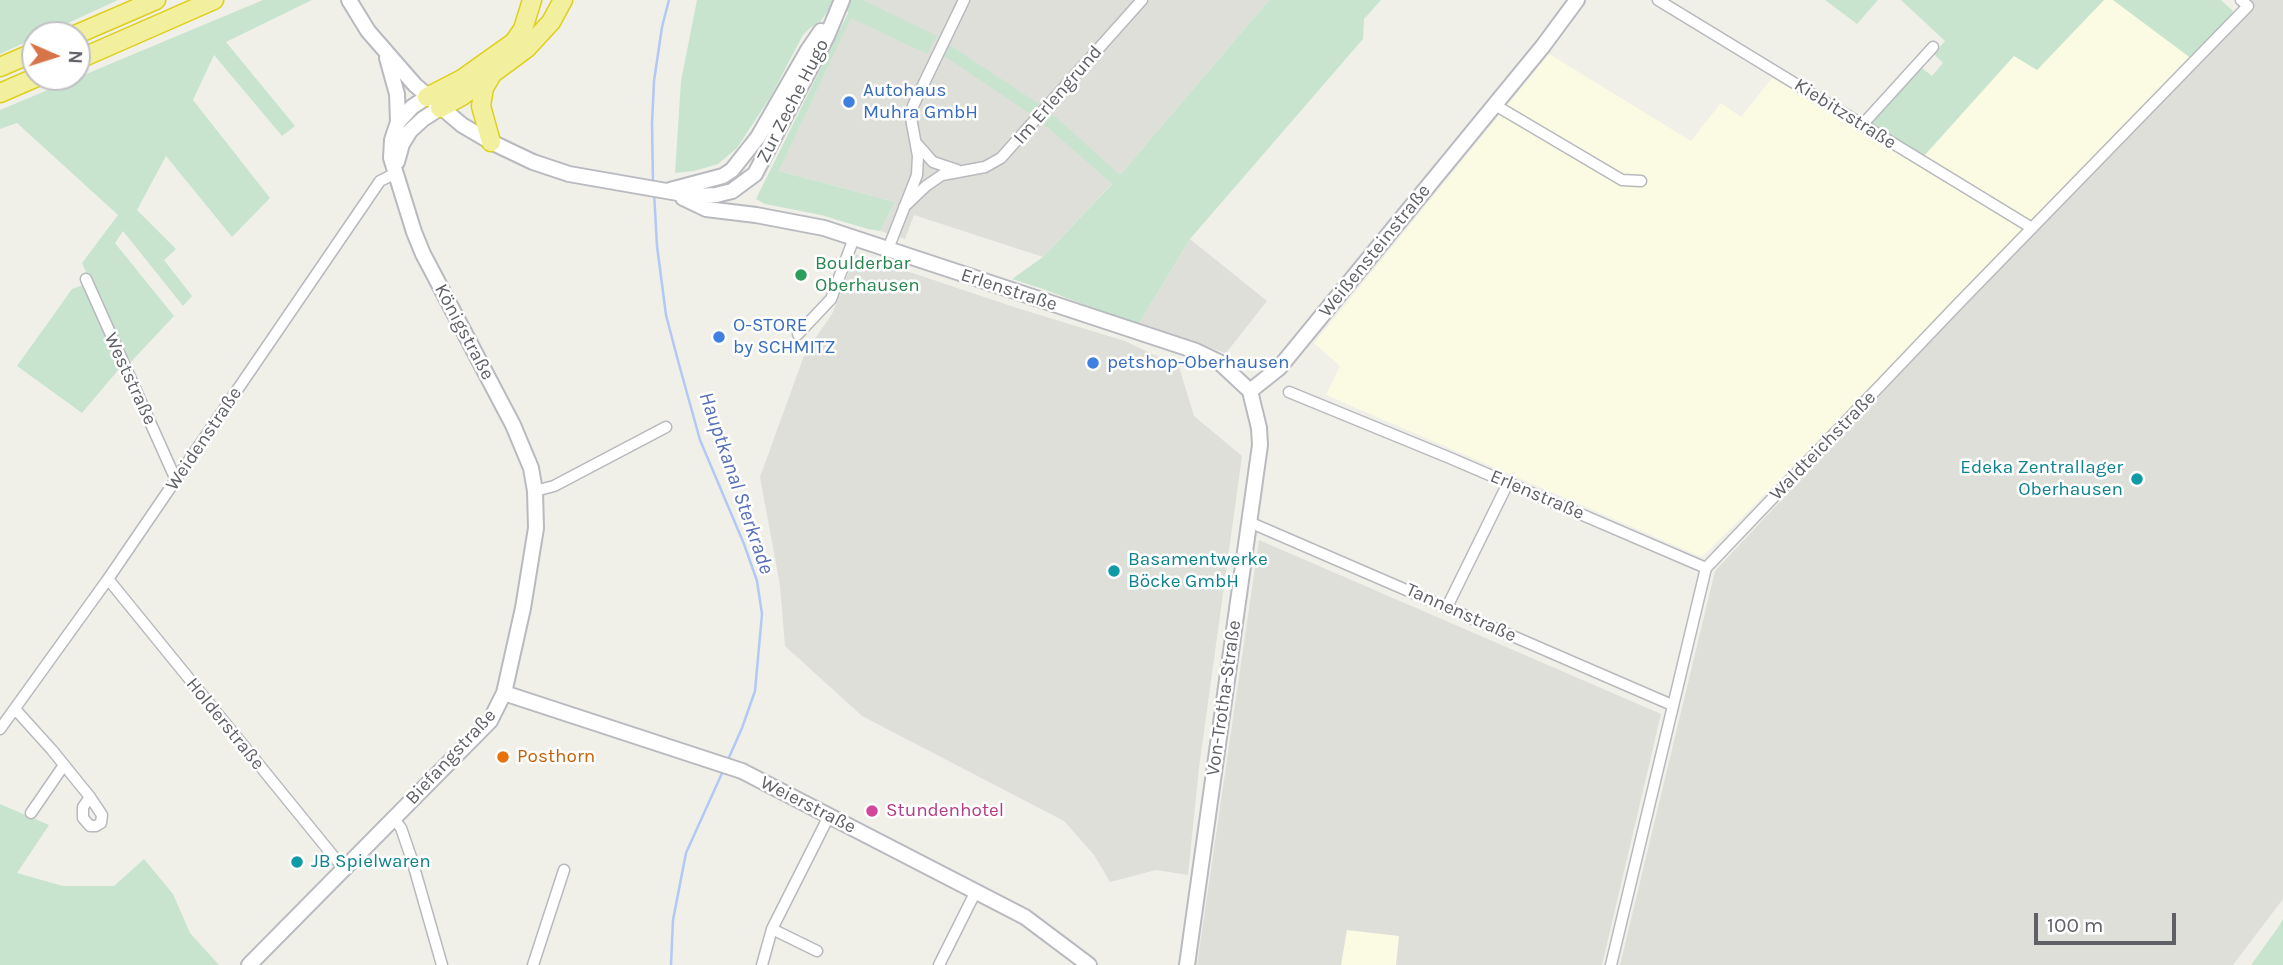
<!DOCTYPE html>
<meta charset="utf-8">
<style>
body{margin:0}
#map{position:relative;width:2283px;height:965px;overflow:hidden;background:#f0f0e9;font-family:Karla,sans-serif}
canvas{display:block}
.north{position:absolute;left:21px;top:21px;width:70px;height:70px;box-sizing:border-box;background:#fff;border:2px solid #bfc0c2;border-radius:50%;rotate:93deg;font-size:19px;font-weight:700;line-height:28px;text-align:center;color:#606167}
.north::after{content:'';display:block;margin:auto;width:24px;height:32px;background:#d77548;clip-path:polygon(50% 0,100% 100%,50% 72%,0 100%)}
.scale{position:absolute;left:2034px;top:913px;width:142px;height:32px;box-sizing:border-box;border:4px solid #606167;border-top:0;padding-left:9px;font-size:21px;line-height:24px;white-space:nowrap;color:#606167;-webkit-text-stroke:5px #fff;paint-order:stroke}
</style>
<div id="map">
<canvas width="2283" height="965"></canvas>
<div class="north">N</div>
<div class="scale">100 m</div>
</div>
<script>
const g = document.querySelector('canvas').getContext('2d');
g.lineJoin = 'round';
function fillPath(path, color) { g.fillStyle = color; g.fill(path, 'evenodd'); }
const toPath = rows => new Path2D(rows.map(r => 'M' + r).join(''));
function strokePath(path, color, width, dash) { g.strokeStyle = color; g.lineWidth = width; g.lineCap = dash ? 'butt' : 'round'; g.setLineDash(dash || []); g.stroke(path); }
function label(font, color, halo, rows, align = 'center') {
  g.font = font + ' Karla,sans-serif'; g.lineWidth = 5; g.setLineDash([]); g.textBaseline = 'middle'; g.strokeStyle = halo; g.fillStyle = color; for (const [text, x, y, turn = 0] of rows) {
    g.save(); g.translate(x, y); g.rotate((+turn || 0) * Math.PI / 180); g.textAlign = isNaN(turn) ? turn : align; if (halo) g.strokeText(text, 0, 0); g.fillText(text, 0, 0); g.restore();
  }
}
fillPath(toPath([
 [2104,0,2113,0,2192,59,1890,370,1702,557,1326,395,1340,366,1314,343,1549,54,1691,141,1721,103,1741,117,1772,78,1918,163,2014,55,2037,70],
 [1346,930,1400,936,1396,965,1341,965]
]), '#fbfbe3');
fillPath(toPath([
 [859,0,1269,0,1120,175,1043,257,914,215,905,239,880,231,895,202,779,171],
 [2247,0,2283,0,2283,899,2233,965,1620,965,1715,571,1888,386,1890,370],
 [1190,239,1267,301,1226,353,1138,325],
 [856,254,1017,308,1125,341,1179,367,1194,416,1242,456,1199,768,1188,875,1156,870,1110,882,1094,855,1064,821,862,716,785,646,780,585,760,477,805,353,832,314],
 [1259,540,1661,714,1602,965,1396,965,1399,936,1347,930,1341,965,1197,965]
]), '#dfdfda');
fillPath(toPath([
 [0,0,118,0,42,35,35,35,35,38,0,54],
 [263,0,312,0,226,42,295,126,282,136,214,55,193,100,270,198,232,237,166,156,137,210,176,249,164,260,192,296,183,306,123,231,115,243,174,316,128,365,82,263,118,215,17,123,0,129,0,110],
 [697,0,835,0,821,21,810,28,803,35,771,96,737,148,718,164,694,171,675,173,681,81],
 [849,0,863,0,937,36,927,54,851,18,779,171,895,202,880,231,868,229,821,215,765,204,756,199,848,13,846,7],
 [1269,0,1381,0,1364,19,1363,39,1190,239,1138,325,1043,289,1012,279,1043,257,1112,184,1044,124,1051,113,1120,175],
 [1825,0,1878,0,1857,24],
 [1901,0,2104,0,2037,70,2014,56,1923,157,1872,127,1871,124,1873,117,1922,68,1932,76,1943,63,1934,54,1945,41],
 [2113,0,2221,0,2233,11,2231,17,2192,59],
 [948,44,1039,104,1032,115,944,56],
 [83,285,119,369,82,413,17,366,72,289],
 [0,804,49,825,17,873,63,886,114,886,144,859,173,894,190,933,219,965,0,965],
 [2283,919,2283,965,2251,965,2279,926]
]), '#c8e4cf');
strokePath(toPath([
 [653,182,652,124,654,81,662,27,669,0],
 [654,192,657,246,666,315,677,357,700,440,744,544,757,581,762,614,755,691,742,728,727,762],
 [671,965,673,920,686,853,723,771]
]), '#b2c8f6', 2.5);
const street = toPath([
 [1658,0,2032,228],
 [1495,105,1622,180,1641,181],
 [1863,124,1933,47],
 [918,145,933,162,957,170],
 [904,207,926,186,942,175,985,167,1001,158,1142,0],
 [888,249,917,175,918,156,911,118,913,106,964,0],
 [86,279,176,480],
 [798,334,831,299,854,238],
 [1289,392,1450,458,1706,568],
 [535,491,554,486,666,427],
 [1249,522,1672,705],
 [108,579,343,868],
 [1447,607,1508,483],
 [15,709,52,750,90,797,102,815,101,823,96,826,90,826,83,818,83,807,90,797],
 [0,729,108,579,380,181,396,173],
 [31,813,64,765],
 [393,818,401,828,412,860,442,965],
 [772,929,817,951],
 [533,965,564,870],
 [762,965,772,929,829,816],
 [939,965,976,891],
 [1611,965,1706,568,1958,304,2248,6,2241,0]
]);
const secondary = toPath([
 [349,0,368,31,415,85,462,125,491,142,533,162,569,174,695,196,716,195,732,191,755,174,827,36,842,0],
 [387,58,397,94,398,122],
 [397,162,402,144,410,131,423,119,440,108],
 [670,190,723,176,732,170,758,137,808,50,821,31],
 [683,198,706,209,756,215,824,228,1196,351,1219,362,1250,391],
 [1250,391,1279,368,1543,46,1577,0],
 [504,693,742,771,1025,917,1089,965],
 [249,965,490,721,504,693,523,608,536,528,535,491,531,468,513,425,423,254,414,232,391,158,392,140,398,122,412,107,427,97],
 [1187,965,1260,445,1259,428,1250,391]
]);
const highway = toPath([
 [75,35,156,0],
 [77,60,214,0],
 [0,67,35,52],
 [491,76,484,88,481,106,491,142],
 [0,93,37,77],
 [427,97,462,79,514,42,523,29,532,0],
 [440,108,462,96,527,48,551,22,563,0]
]);
strokePath(street, '#b8b9bd', 13);
strokePath(secondary, '#b9bac0', 18);
strokePath(highway, '#decf1a', 21);
strokePath(street, '#fff', 10);
strokePath(secondary, '#fff', 14);
strokePath(highway, '#f2f09e', 18);
for (const [x, y, r, color] of [
 [849,102,7,"#3f7fe0"],
 [801,275,7,"#2e9e5b"],
 [719,337,7,"#3f7fe0"],
 [1093,363,7,"#3f7fe0"],
 [2137,479,7,"#0f9aa8"],
 [1114,571,7,"#0f9aa8"],
 [503,757,7,"#e8710a"],
 [872,811,7,"#d1479c"],
 [297,862,7,"#0f9aa8"]
]) { const dot = new Path2D(); dot.arc(x, y, r, 0, 2 * Math.PI); g.fillStyle = color; g.fill(dot); strokePath(dot, '#fff', 2.5); }
label('19px', '#366cbe', '#fff', [
 ["Autohaus",863,91],
 ["Muhra GmbH",863,113],
 ["O-STORE",733,326],
 ["by SCHMITZ",733,348],
 ["petshop-Oberhausen",1107,363]
], 'left');
label('19px', '#606167', '#fff', [
 ["Im Erlengrund",1058,95,-49],
 ["Zur Zeche Hugo",793,101,-63],
 ["Kiebitzstraße",1845,114,32],
 ["Weißensteinstraße",1375,251,-51],
 ["Erlenstraße",1009,290,18],
 ["Königstraße",464,332,62],
 ["Weststraße",130,379,65],
 ["Weidenstraße",204,439,-56],
 ["Waldteichstraße",1823,446,-46],
 ["Erlenstraße",1537,495,23],
 ["Tannenstraße",1461,613,24],
 ["Von-Trotha-Straße",1224,698,-82],
 ["Holderstraße",225,724,51],
 ["Biefangstraße",451,757,-47],
 ["Weierstraße",808,805,27]
]);
label('19px', '#27864d', '#fff', [
 ["Boulderbar",815,264],
 ["Oberhausen",815,286]
], 'left');
label('19px', '#0d838f', '#fff', [
 ["Edeka Zentrallager",2123,468,"right"],
 ["Oberhausen",2123,490,"right"],
 ["Basamentwerke",1128,560],
 ["Böcke GmbH",1128,582],
 ["JB Spielwaren",311,862]
], 'left');
label('19px', '#c56008', '#fff', [
 ["Posthorn",517,757]
], 'left');
label('19px', '#b23c85', '#fff', [
 ["Stundenhotel",886,811]
], 'left');
label('italic 21px', '#576fb8', '#fff', [
 ["Hauptkanal Sterkrade",736,483,71]
]);
</script>
